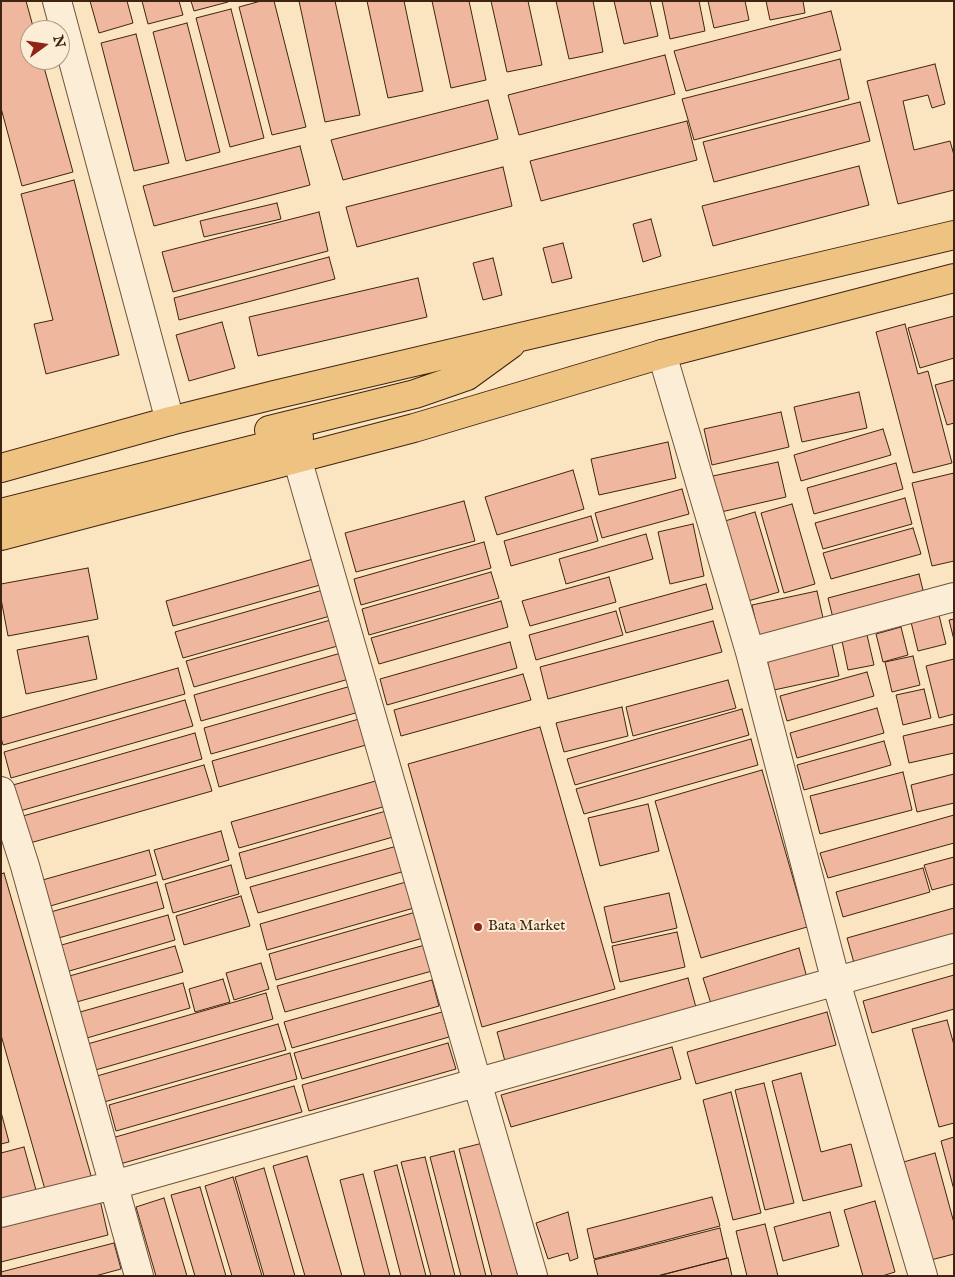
<!DOCTYPE html>
<style>
body{margin:0}
#map{position:relative;width:955px;height:1277px;overflow:hidden;background:#fbe4c0;font-family:"IM FELL English",serif}
canvas{display:block}
.frame{position:absolute;inset:0;border:2px solid #3f2410;pointer-events:none}
.north{position:absolute;left:20px;top:20px;width:50px;height:50px;box-sizing:border-box;background:#fcedd6;border:1px solid #b09d87;border-radius:50%;rotate:76deg;font-size:14px;font-weight:700;line-height:20px;text-align:center;color:#3f2410}
.north::after{content:'';display:block;margin:auto;width:18px;height:22px;background:#8f2418;clip-path:polygon(50% 0,100% 100%,50% 72%,0 100%)}
</style>
<div id="map">
<canvas width="955" height="1277"></canvas>
<div class="frame"></div>
<div class="north">N</div>
</div>
<script>
const g = document.querySelector('canvas').getContext('2d');
g.lineJoin = 'round';
function fillPath(path, color) { g.fillStyle = color; g.fill(path, 'evenodd'); }
const toPath = rows => new Path2D(rows.map(r => 'M' + r).join(''));
function strokePath(path, color, width, dash) { g.strokeStyle = color; g.lineWidth = width; g.lineCap = dash ? 'butt' : 'round'; g.setLineDash(dash || []); g.stroke(path); }
function label(font, color, halo, rows, align = 'center') {
  g.font = font + ' "IM FELL English",serif'; g.lineWidth = 4; g.setLineDash([]); g.textBaseline = 'middle'; g.strokeStyle = halo; g.fillStyle = color; for (const [text, x, y, turn = 0] of rows) {
    g.save(); g.translate(x, y); g.rotate((+turn || 0) * Math.PI / 180); g.textAlign = isNaN(turn) ? turn : align; if (halo) g.strokeText(text, 0, 0); g.fillText(text, 0, 0); g.restore();
  }
}
const building = toPath([
 [1,1,26,1,34,30,30,30,30,60,42,60,73,172,22,186,1,108,1,1],
 [90,1,127,1,133,23,99,33,90,1],
 [142,1,179,1,183,15,148,24,142,1],
 [191,1,228,1,228,2,194,11,191,1],
 [261,1,274,1,306,127,272,135,239,7,261,1],
 [299,1,335,1,360,115,325,122,299,1],
 [367,1,404,1,423,91,388,98,367,1],
 [432,1,469,1,486,80,451,88,432,1],
 [491,1,528,1,542,65,507,72,491,1],
 [556,1,593,1,603,52,569,59,556,1],
 [614,1,650,1,658,36,624,44,614,1],
 [662,1,699,1,705,31,670,39,662,1],
 [708,1,745,1,749,20,714,28,708,1],
 [766,1,803,1,805,13,770,20,766,1],
 [231,9,264,138,230,147,196,18,231,9],
 [831,11,841,50,686,91,674,51,831,11],
 [187,23,220,152,186,161,153,32,187,23],
 [136,34,169,163,134,171,101,43,136,34],
 [665,55,675,94,519,135,508,95,665,55],
 [840,59,849,99,694,140,682,99,840,59],
 [935,64,945,104,932,108,928,95,903,101,914,150,950,141,954,155,954,190,898,204,867,81,935,64],
 [488,100,498,139,343,180,331,140,488,100],
 [860,102,870,141,714,182,703,142,860,102],
 [687,121,697,160,541,201,530,161,687,121],
 [300,146,310,185,154,226,143,186,300,146],
 [859,166,869,205,713,246,702,206,859,166],
 [503,167,512,206,357,247,346,207,503,167],
 [74,180,119,355,46,374,34,324,53,320,21,194,74,180],
 [277,203,281,219,204,237,200,221,277,203],
 [319,212,328,251,173,292,162,252,319,212],
 [651,219,661,256,643,262,633,224,651,219],
 [563,243,572,278,552,283,543,248,563,243],
 [329,257,335,279,179,320,174,298,329,257],
 [493,258,502,295,483,300,473,263,493,258],
 [418,278,427,317,258,356,249,317,418,278],
 [954,316,954,358,920,368,908,328,954,316],
 [222,322,235,368,189,381,176,335,222,322],
 [905,324,918,374,928,371,952,463,913,473,876,332,905,324],
 [954,380,954,423,947,425,935,385,954,380],
 [859,392,867,428,802,442,794,407,859,392],
 [781,412,789,447,712,465,704,429,781,412],
 [883,429,891,455,801,481,794,455,883,429],
 [668,442,676,478,599,495,591,459,668,442],
 [778,462,786,497,721,512,713,476,778,462],
 [896,463,903,489,814,514,807,488,896,463],
 [573,470,584,509,497,535,485,497,573,470],
 [954,473,954,561,932,566,912,483,954,473],
 [682,489,689,514,602,538,595,513,682,489],
 [905,498,912,524,823,549,815,523,905,498],
 [464,501,475,541,356,572,345,533,464,501],
 [792,504,815,584,784,593,761,513,792,504],
 [755,512,779,592,748,601,725,521,755,512],
 [591,516,598,541,511,566,504,541,591,516],
 [693,524,704,576,670,584,658,532,693,524],
 [913,528,921,554,831,579,823,553,913,528],
 [646,534,653,559,566,584,559,559,646,534],
 [484,542,491,568,361,605,354,579,484,542],
 [313,559,320,585,173,626,166,601,313,559],
 [88,568,98,619,8,636,1,599,1,584,88,568],
 [491,572,499,598,369,635,362,609,491,572],
 [919,574,924,594,833,618,828,598,919,574],
 [609,577,616,602,530,626,522,601,609,577],
 [706,584,713,609,626,633,619,608,706,584],
 [323,590,330,616,183,658,175,632,323,590],
 [817,591,825,627,760,641,752,605,817,591],
 [501,601,508,627,379,664,371,638,501,601],
 [616,611,623,635,536,660,529,635,616,611],
 [939,615,946,644,918,651,911,622,939,615],
 [334,619,341,645,194,687,186,661,334,619],
 [954,619,954,640,949,620,954,619],
 [713,621,722,652,548,699,540,667,713,621],
 [901,627,908,655,883,662,876,634,901,627],
 [867,635,874,665,848,670,842,641,867,635],
 [88,636,97,679,26,694,17,650,88,636],
 [831,640,839,676,774,690,766,655,831,640],
 [510,642,517,668,387,705,380,679,510,642],
 [341,653,349,679,201,721,194,695,341,653],
 [913,656,920,685,892,692,885,662,913,656],
 [954,659,954,714,939,718,926,666,954,659],
 [178,668,185,694,3,745,1,738,1,718,178,668],
 [867,672,874,696,787,721,780,696,867,672],
 [523,674,531,700,401,736,394,710,523,674],
 [728,680,736,708,633,736,626,707,728,680],
 [351,686,359,712,211,754,204,728,351,686],
 [924,689,931,718,903,725,896,695,924,689],
 [185,700,193,726,11,778,4,752,185,700],
 [622,707,628,736,564,752,556,723,622,707],
 [877,708,884,733,797,758,790,733,877,708],
 [742,709,749,735,575,785,567,759,742,709],
 [359,719,366,745,219,787,212,761,359,719],
 [954,724,954,753,909,763,903,736,954,724],
 [540,727,615,989,482,1027,408,764,540,727],
 [195,733,202,759,20,811,13,785,195,733],
 [751,739,758,765,584,814,576,789,751,739],
 [884,741,891,765,804,790,797,765,884,741],
 [204,765,212,791,30,843,23,816,204,765],
 [762,770,807,927,701,958,655,801,762,770],
 [903,772,912,810,820,834,810,796,903,772],
 [954,774,954,803,917,812,911,785,954,774],
 [379,780,386,806,239,848,231,822,379,780],
 [648,804,659,851,600,866,588,818,648,804],
 [386,811,393,837,246,879,239,853,386,811],
 [954,815,954,843,828,878,820,853,954,815],
 [221,831,229,860,163,880,154,850,221,831],
 [397,846,405,871,258,913,250,887,397,846],
 [149,850,156,875,47,907,39,881,149,850],
 [954,857,954,884,932,890,924,865,954,857],
 [231,865,239,894,173,913,165,884,231,865],
 [923,868,930,892,843,917,836,892,923,868],
 [4,873,92,1179,46,1193,1,1035,1,874,4,873],
 [157,882,164,908,55,939,47,913,157,882],
 [406,882,414,908,267,950,260,924,406,882],
 [669,893,677,928,612,943,604,907,669,893],
 [241,896,250,926,184,945,176,916,241,896],
 [954,908,954,942,856,970,847,938,954,908],
 [416,912,423,938,276,980,269,954,416,912],
 [168,915,175,940,66,972,58,946,168,915],
 [677,932,685,967,620,982,612,946,677,932],
 [425,945,432,971,285,1012,277,986,425,945],
 [175,946,183,972,73,1003,66,977,175,946],
 [799,948,807,978,712,1007,703,978,799,948],
 [261,963,269,989,234,1000,226,973,261,963],
 [954,975,954,1009,872,1033,863,1001,954,975],
 [688,978,697,1011,506,1065,497,1032,688,978],
 [223,979,230,1002,195,1012,189,989,223,979],
 [432,980,439,1006,292,1048,284,1022,432,980],
 [183,983,190,1008,80,1040,73,1014,183,983],
 [266,993,273,1019,92,1071,84,1045,266,993],
 [442,1012,449,1037,302,1079,294,1053,442,1012],
 [827,1012,836,1045,696,1084,687,1052,827,1012],
 [947,1020,954,1045,954,1123,939,1127,912,1029,947,1020],
 [278,1024,286,1050,104,1102,97,1076,278,1024],
 [448,1043,456,1069,309,1111,302,1085,448,1043],
 [672,1047,681,1079,511,1127,501,1095,672,1047],
 [290,1053,297,1079,116,1131,109,1105,290,1053],
 [801,1073,821,1152,851,1144,862,1186,803,1201,772,1081,801,1073],
 [764,1083,794,1203,765,1210,735,1090,764,1083],
 [294,1086,302,1112,120,1164,112,1138,294,1086],
 [731,1092,761,1213,733,1220,703,1100,731,1092],
 [1,1112,9,1142,1,1144,1,1112],
 [954,1137,954,1190,941,1141,954,1137],
 [483,1143,518,1276,492,1276,459,1149,483,1143],
 [24,1147,36,1190,1,1200,1,1153,24,1147],
 [454,1151,486,1276,461,1276,430,1157,454,1151],
 [935,1153,954,1223,954,1254,927,1261,900,1163,935,1153],
 [307,1156,342,1276,305,1276,273,1166,307,1156],
 [425,1157,455,1276,431,1276,401,1162,425,1157],
 [397,1165,426,1276,401,1276,374,1171,397,1165],
 [264,1168,295,1276,264,1276,235,1177,264,1168],
 [363,1174,390,1276,365,1276,340,1180,363,1174],
 [233,1177,262,1276,232,1276,205,1186,233,1177],
 [200,1187,226,1276,195,1276,171,1195,200,1187],
 [712,1197,720,1226,594,1259,587,1229,712,1197],
 [164,1198,187,1276,156,1276,136,1207,164,1198],
 [100,1200,108,1235,1,1262,1,1224,100,1200],
 [875,1201,895,1272,882,1276,863,1276,844,1210,875,1201],
 [568,1212,578,1258,570,1261,568,1253,548,1259,536,1223,568,1212],
 [830,1212,839,1246,783,1261,774,1227,830,1212],
 [765,1224,778,1276,747,1276,736,1231,765,1224],
 [720,1228,727,1258,657,1276,598,1276,594,1260,720,1228],
 [114,1243,121,1269,95,1276,1,1276,1,1272,114,1243],
 [728,1258,732,1276,658,1276,728,1258]
]);
fillPath(building, '#efb79e');
strokePath(building, '#3f2410', 1);
const minor = toPath([
 [57,1,170,421],
 [662,354,750,652,836,982,923,1276],
 [297,458,533,1276],
 [750,652,954,597],
 [1,791,25,866,139,1276],
 [1,1213,114,1185,954,948]
]);
const major = toPath([
 [269,430,415,394,467,376,511,344],
 [1,468,170,421,274,395,954,235],
 [1,513,299,438],
 [1,536,414,428,662,354,954,278]
]);
strokePath(minor, '#6e543c', 30);
strokePath(major, '#3f2410', 30);
strokePath(minor, '#fcedd6', 28);
strokePath(major, '#eec280', 28);
for (const [x, y, r, color] of [
 [478,927,5,"#8f2418"]
]) { const dot = new Path2D(); dot.arc(x, y, r, 0, 2 * Math.PI); g.fillStyle = color; g.fill(dot); strokePath(dot, '#fcedd6', 2); }
label('15px', '#3f2410', '#fcedd6', [
 ["Bata Market",488,927]
], 'left');
</script>
